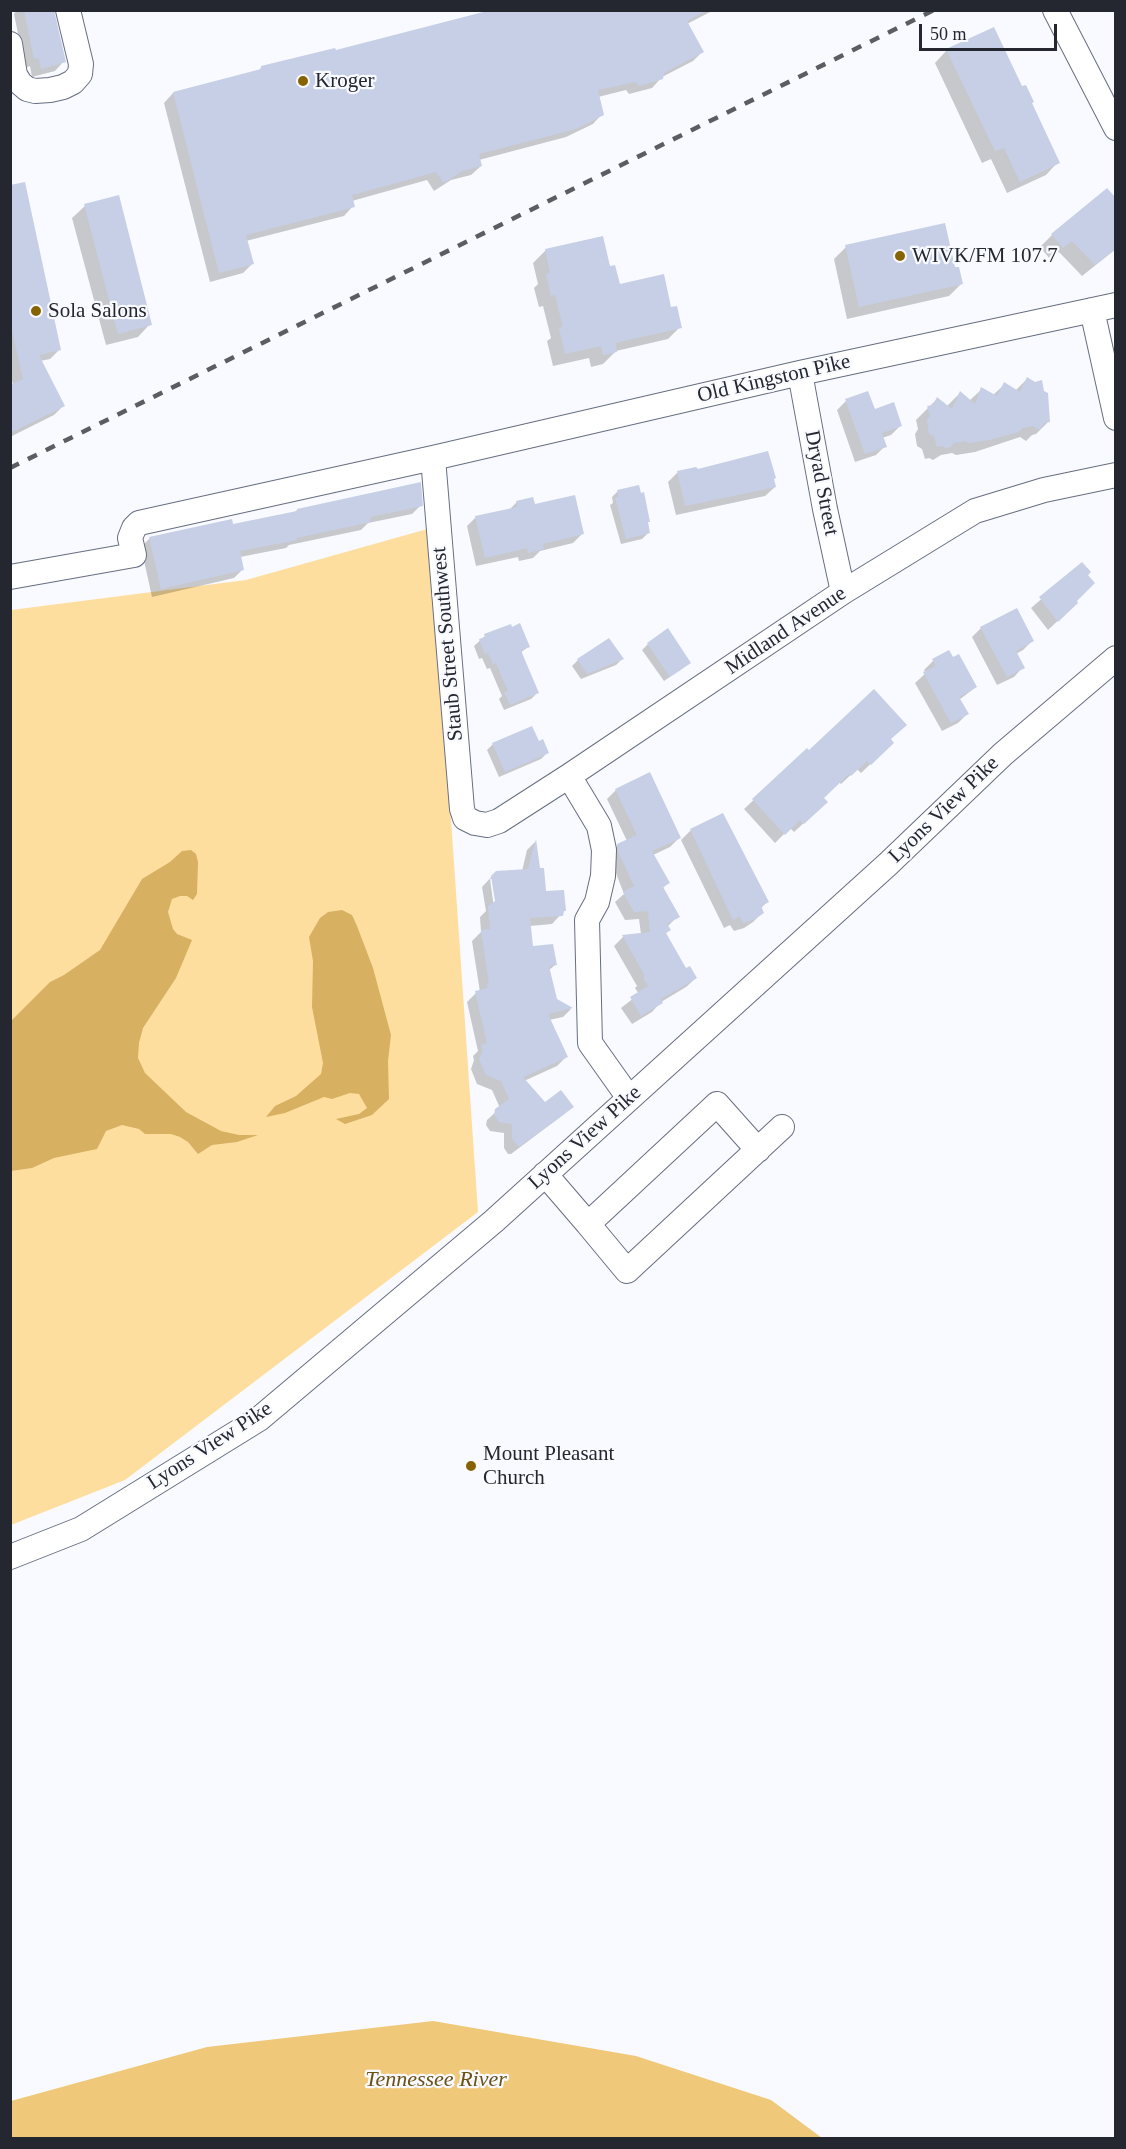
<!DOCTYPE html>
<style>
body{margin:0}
#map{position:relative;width:1126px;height:2149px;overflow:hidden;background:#f8faff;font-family:Georgia,serif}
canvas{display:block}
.frame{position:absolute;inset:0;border:12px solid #24272f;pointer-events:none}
.scale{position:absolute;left:919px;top:24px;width:138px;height:27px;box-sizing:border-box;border:3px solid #24272f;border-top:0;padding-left:8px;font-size:18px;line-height:21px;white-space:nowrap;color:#24272f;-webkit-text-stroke:4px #f8faff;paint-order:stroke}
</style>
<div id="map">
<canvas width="1126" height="2149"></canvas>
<div class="frame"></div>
<div class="scale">50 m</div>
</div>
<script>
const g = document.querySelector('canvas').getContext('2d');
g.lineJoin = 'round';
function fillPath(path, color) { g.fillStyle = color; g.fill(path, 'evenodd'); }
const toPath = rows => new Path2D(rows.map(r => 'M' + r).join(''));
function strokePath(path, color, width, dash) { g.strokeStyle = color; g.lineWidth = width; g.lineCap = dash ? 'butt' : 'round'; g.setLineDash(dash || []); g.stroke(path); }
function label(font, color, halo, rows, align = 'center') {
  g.font = font + ' Georgia,serif'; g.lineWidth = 4.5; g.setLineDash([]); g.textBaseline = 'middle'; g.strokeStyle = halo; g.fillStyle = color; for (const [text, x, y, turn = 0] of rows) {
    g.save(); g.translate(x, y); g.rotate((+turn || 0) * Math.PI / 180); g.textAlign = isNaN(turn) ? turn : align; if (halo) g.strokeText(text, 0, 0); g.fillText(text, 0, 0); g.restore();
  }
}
fillPath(toPath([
 [431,528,478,1212,125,1480,11,1525,11,610,246,580]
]), '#fede9e');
fillPath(toPath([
 [191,850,196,854,198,862,197,894,193,900,187,896,180,896,172,899,168,912,173,929,177,934,192,940,176,978,143,1028,139,1043,138,1058,145,1073,186,1112,221,1131,239,1135,258,1135,237,1142,212,1145,198,1154,188,1142,180,1137,171,1134,145,1134,139,1129,122,1125,106,1131,97,1149,54,1158,32,1168,11,1171,11,1021,50,982,64,975,100,950,142,879,170,862,182,851],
 [342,910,352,915,357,926,373,968,391,1035,388,1061,389,1099,372,1115,345,1124,336,1119,359,1114,367,1108,359,1094,350,1093,332,1099,324,1097,285,1113,266,1117,275,1106,296,1096,321,1074,323,1063,312,1007,313,961,309,937,320,918,328,912]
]), '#d7b061');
fillPath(toPath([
 [433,2021,636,2056,771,2100,822,2138,11,2138,11,2101,207,2047]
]), '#f0c879');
fillPath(toPath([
 [17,10,53,10,64,61,55,71,32,77,30,66,25,68,14,14],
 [497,10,714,10,687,24,702,52,693,61,662,77,652,88,629,94,626,90,598,97,602,114,593,124,566,137,479,160,481,166,471,175,451,180,434,191,427,180,352,201,353,206,344,216,246,241,252,264,243,273,210,282,164,103,173,93,257,72,261,68,335,52],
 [947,50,1030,103,1058,162,1046,175,1007,193,991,159,982,163,935,63],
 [10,187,59,350,50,359,40,361,63,406,54,415,10,437,10,386,13,385,10,372],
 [1116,200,1116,249,1082,276,1059,252,1050,259,1040,247,1052,235],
 [85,206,150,324,138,337,106,345,72,218],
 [846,247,954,269,961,284,949,296,847,319,834,259],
 [546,250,609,268,618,285,670,308,680,327,668,339,616,351,603,364,591,367,589,358,553,366,547,341,551,338,543,306,539,307,534,288,538,284,533,263],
 [1027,379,1049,421,1036,434,1032,435,1026,441,1020,437,975,452,956,455,952,453,941,455,933,460,929,458,925,459,922,449,917,446,915,434,918,429,916,420,937,399,946,407,960,393,969,401,982,389,993,395,1005,384,1015,391],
 [846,401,874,411,901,425,891,435,882,438,885,446,876,455,855,462,837,410],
 [696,468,697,471,773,480,775,487,765,496,676,515,668,482,677,473],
 [618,491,646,524,648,533,642,539,621,544,610,505,613,503,612,497],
 [517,502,533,506,582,534,573,543,540,551,533,558,519,561,518,557,476,566,467,526,476,517,509,510],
 [421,505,412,514,368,523,361,530,289,545,286,548,240,557,242,570,234,578,152,597,141,547,150,538,232,525,294,513,297,510],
 [1082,564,1074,601,1067,612,1048,630,1031,608],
 [981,628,1032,641,1023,650,1016,654,1023,667,1014,677,997,685,972,637],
 [485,636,528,647,520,653,537,693,531,699,504,710,499,699,502,696,490,668,487,669,482,658,479,659,474,646],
 [648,644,683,668,664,681,642,650],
 [949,652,976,687,959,700,967,714,958,723,942,731,915,683,926,673,924,670,933,661],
 [622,659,616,665,581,679,572,666,578,660],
 [889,740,883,752,861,773,857,769,841,784,839,782,822,798,817,811,794,832,790,828,775,843,744,809,807,750,809,752],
 [493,744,547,753,541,759,499,777,487,750],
 [616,790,679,838,670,847,653,855,668,883,662,889,678,916,667,927,669,930,665,934,686,970,696,978,686,987,661,1002,652,1012,632,1024,621,1008,639,994,635,988,637,986,614,946,623,937,641,934,639,919,625,920,615,902,624,894,609,855,618,845,627,841,607,799],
 [722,815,767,902,761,908,763,912,753,922,744,928,734,931,730,925,724,928,681,840,690,831],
 [535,842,544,892,564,911,552,924,530,926,532,948,555,965,548,971,556,1000,571,1009,563,1017,549,1020,566,1057,557,1066,524,1081,545,1104,572,1106,563,1115,511,1154,508,1154,504,1148,504,1133,490,1131,486,1125,487,1120,500,1108,492,1090,477,1084,471,1069,474,1060,473,1056,478,1051,467,1002,476,993,480,992,472,941,481,932,480,917,486,911,482,887,496,872,522,871,527,850],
 [490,879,493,879,497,908,494,908]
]), '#0003');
fillPath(toPath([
 [24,10,54,10,66,62,41,69,39,58,34,59],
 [491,10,707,10,687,21,704,52,664,73,663,79,639,86,635,82,598,90,604,115,576,129,479,154,482,166,462,171,444,183,436,172,352,195,355,207,246,235,254,264,219,273,173,92,261,69,261,66,335,48,336,50],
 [994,27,1022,86,1026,85,1034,102,1032,103,1060,163,1020,182,1004,148,995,151,946,49],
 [25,182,61,350,39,355,65,406,10,433,10,385,23,379,10,321,10,185],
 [1107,188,1116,198,1116,248,1095,265,1072,241,1063,248,1051,234],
 [119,195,152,325,118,334,84,204],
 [945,223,955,267,959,267,963,284,859,307,845,245],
 [603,236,610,266,615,265,620,284,664,274,671,307,677,306,682,328,615,343,617,352,603,355,601,346,565,354,559,328,563,327,555,295,551,296,546,274,550,273,545,249],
 [1027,377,1035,382,1042,380,1044,391,1048,393,1050,422,1044,423,1039,430,1033,426,1022,428,1019,432,989,440,968,443,965,441,954,443,951,447,946,448,942,446,937,447,934,436,929,434,927,420,930,416,927,406,933,405,937,397,952,409,960,391,975,404,981,387,997,396,1004,382,1020,392],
 [868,391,875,409,894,402,902,426,882,433,887,447,865,454,845,399],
 [768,451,776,478,774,479,776,487,685,506,677,471,696,467,698,469],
 [421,482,423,506,370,517,371,522,296,538,297,540,240,551,244,570,161,589,149,537,232,519,233,524,297,511,297,509],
 [639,485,641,493,644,492,650,522,648,522,650,533,626,539,615,498,619,497,617,490],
 [575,495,584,534,543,544,544,549,528,553,527,548,485,558,475,516,517,507,516,501,533,497,535,504],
 [1082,562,1091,572,1088,575,1095,583,1077,601,1078,603,1058,622,1039,597],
 [1017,608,1034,641,1016,651,1025,668,1007,677,980,627],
 [520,623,530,647,522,650,522,653,539,693,510,705,504,692,508,691,496,663,493,664,488,653,485,654,479,639,485,637,484,634,511,624,512,627],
 [668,628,691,663,670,677,647,643],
 [609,638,624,659,587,674,577,659],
 [949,650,953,657,959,654,977,687,959,697,969,714,951,723,923,672,936,666,932,659],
 [874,689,907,725,891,739,894,743,871,765,867,761,851,776,849,774,824,798,828,802,804,824,800,820,785,835,752,799,807,748,809,750],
 [532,726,539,741,543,739,549,753,505,772,492,743],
 [650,772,681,838,652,851,670,883,663,887,680,917,667,924,671,930,666,933,686,968,690,966,697,978,661,999,663,1003,641,1016,630,997,648,986,643,978,645,976,622,935,650,932,648,911,634,912,623,892,634,886,618,851,617,844,637,835,615,789],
 [723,813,769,902,761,906,764,913,755,919,743,923,740,916,733,920,690,829],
 [536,839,540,868,544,868,546,891,564,890,566,911,564,911,563,916,530,918,533,946,553,944,557,965,549,966,557,999,573,1008,548,1014,568,1057,523,1077,545,1102,561,1090,574,1107,519,1147,512,1139,512,1124,499,1122,494,1115,495,1109,509,1099,501,1081,486,1075,479,1059,483,1050,481,1045,487,1043,475,991,488,988,487,983,489,983,481,930,490,929,488,906,495,901,491,876,496,871,528,869]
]), '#c7cfe6');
const minor = toPath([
 [1055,10,1116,128],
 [10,44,15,75,20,83,27,89,35,91,50,90,63,87,73,82,80,74,81,64,68,10],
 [1092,310,1116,418],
 [800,373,825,509,843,592],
 [433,458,462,809,465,818,475,823,487,825,499,821,569,776,843,592,975,511,1044,490,1116,475],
 [10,577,134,555,130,538,134,528,139,523,433,458,800,373,1116,305],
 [569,776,599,826,604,850,603,876,597,902,587,920,590,1043,629,1098],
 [758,1150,717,1104,588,1224,627,1271,782,1127],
 [545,1174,588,1224],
 [10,1557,81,1529,259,1419,494,1221,888,864,1003,754,1116,658]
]);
strokePath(minor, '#666e82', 26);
strokePath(minor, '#fff', 24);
strokePath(toPath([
 [10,468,934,10]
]), '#5b5d65', 4.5, [10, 10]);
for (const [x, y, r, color] of [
 [303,81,6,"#876300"],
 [900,256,6,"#876300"],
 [36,311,6,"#876300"],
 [471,1466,6,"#876300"]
]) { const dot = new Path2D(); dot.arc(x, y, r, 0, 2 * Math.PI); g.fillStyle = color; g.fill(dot); strokePath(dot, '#f8faff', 2); }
label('21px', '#24272f', '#f8faff', [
 ["Kroger",315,81],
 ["WIVK/FM 107.7",912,256],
 ["Sola Salons",48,311],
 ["Mount Pleasant",483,1454],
 ["Church",483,1478]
], 'left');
label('21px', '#24272f', '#f8faff', [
 ["Old Kingston Pike",774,379,-13],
 ["Dryad Street",821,483,79],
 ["Midland Avenue",786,631,-34],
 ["Staub Street Southwest",448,644,-95],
 ["Lyons View Pike",944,810,-44],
 ["Lyons View Pike",585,1138,-42],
 ["Lyons View Pike",210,1446,-33]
]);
label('italic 22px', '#6b5114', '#f8faff', [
 ["Tennessee River",436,2080]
]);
</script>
